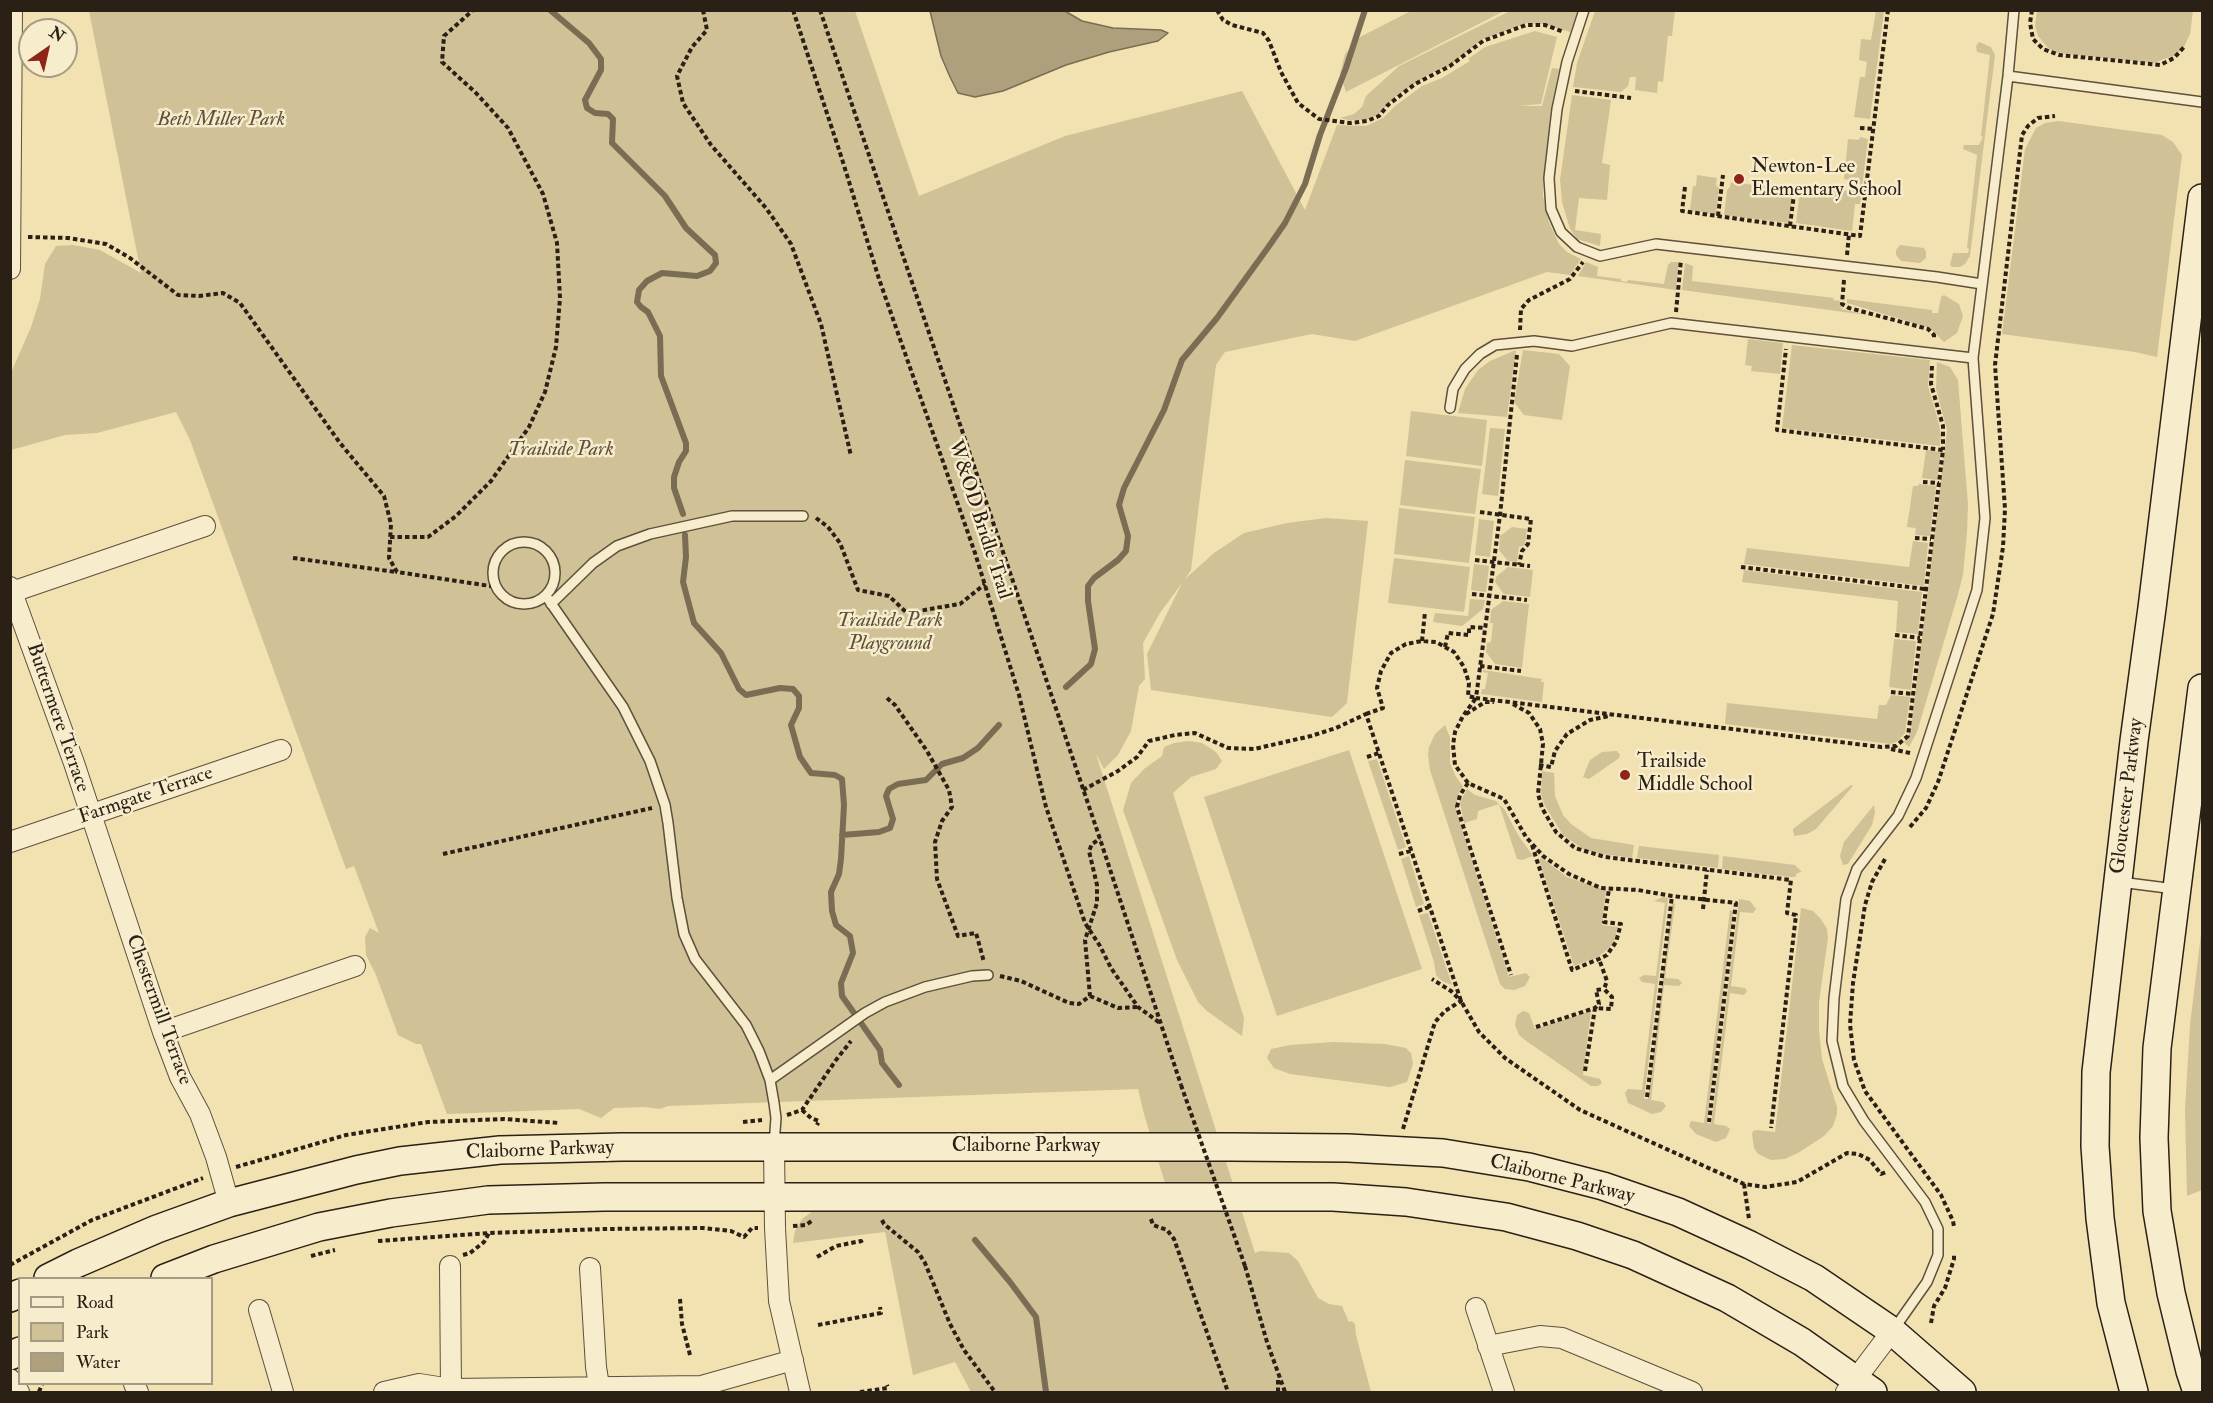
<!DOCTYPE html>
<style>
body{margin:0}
#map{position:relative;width:2213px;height:1403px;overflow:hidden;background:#f2e2b1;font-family:"IM FELL Double Pica",serif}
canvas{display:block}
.frame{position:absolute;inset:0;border:12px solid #2b2015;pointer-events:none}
.legend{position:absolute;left:18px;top:1277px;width:195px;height:108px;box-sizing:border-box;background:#f7eccc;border:2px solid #a59a83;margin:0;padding:8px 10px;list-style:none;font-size:18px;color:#2b2015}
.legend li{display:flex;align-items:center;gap:12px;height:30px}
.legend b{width:30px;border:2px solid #a59a83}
.north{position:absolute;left:18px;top:18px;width:60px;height:60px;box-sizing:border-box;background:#f7eccc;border:2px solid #a59a83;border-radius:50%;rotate:34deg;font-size:16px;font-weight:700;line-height:24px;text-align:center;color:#2b2015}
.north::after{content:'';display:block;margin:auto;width:21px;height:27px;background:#8f2418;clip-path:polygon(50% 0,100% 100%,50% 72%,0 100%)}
</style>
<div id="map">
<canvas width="2213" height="1403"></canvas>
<div class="frame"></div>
<ul class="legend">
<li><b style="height:8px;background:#f7eccc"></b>Road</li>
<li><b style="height:16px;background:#d0c196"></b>Park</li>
<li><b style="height:16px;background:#aea07c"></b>Water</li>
</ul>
<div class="north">N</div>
</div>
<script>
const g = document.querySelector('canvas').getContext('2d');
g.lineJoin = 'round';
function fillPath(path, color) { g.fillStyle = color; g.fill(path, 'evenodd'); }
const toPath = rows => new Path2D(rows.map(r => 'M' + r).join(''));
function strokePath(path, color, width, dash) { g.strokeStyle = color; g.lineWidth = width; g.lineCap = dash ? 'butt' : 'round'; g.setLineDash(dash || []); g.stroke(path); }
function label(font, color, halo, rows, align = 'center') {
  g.font = font + ' "IM FELL Double Pica",serif'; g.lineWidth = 5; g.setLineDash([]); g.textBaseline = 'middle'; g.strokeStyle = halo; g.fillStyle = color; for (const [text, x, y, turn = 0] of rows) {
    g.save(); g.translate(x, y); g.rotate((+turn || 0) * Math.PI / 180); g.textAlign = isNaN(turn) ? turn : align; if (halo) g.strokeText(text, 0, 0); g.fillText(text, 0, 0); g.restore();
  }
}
fillPath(toPath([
 [1512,10,1578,11,1570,32,1544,24,1527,23,1481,40,1450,66,1431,73,1395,97,1379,114,1366,120,1348,120,1340,118,1354,114,1362,107,1366,96,1399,66],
 [89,11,855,11,919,196,1065,136,1242,91,1305,210,1337,125,1366,126,1383,118,1395,106,1422,86,1442,78,1470,61,1468,59,1485,47,1535,31,1557,37,1541,104,1519,106,1542,106,1552,68,1559,69,1551,108,1543,181,1543,196,1549,222,1559,244,1567,252,1581,259,1570,275,1547,272,1355,341,1312,334,1225,352,1216,365,1191,570,1185,579,1214,553,1244,533,1287,523,1326,518,1368,521,1347,703,1332,717,1151,690,1147,654,1182,583,1160,613,1143,643,1145,679,1139,686,1131,731,1118,755,1104,769,1096,754,1255,1253,1260,1251,1289,1253,1298,1261,1318,1298,1329,1304,1342,1306,1349,1322,1352,1321,1355,1324,1356,1335,1371,1392,971,1392,955,1362,913,1375,885,1232,793,1243,795,1231,802,1219,814,1210,1172,1206,1144,1114,1138,1089,668,1106,660,1109,644,1107,614,1108,601,1118,579,1109,447,1114,421,1044,416,1044,398,1035,376,975,366,955,365,937,370,928,379,933,354,866,346,869,190,440,176,412,97,433,65,435,11,450,10,375,31,327,40,299,45,264,56,246,73,245,100,250,141,273],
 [1411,11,1504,11,1346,92,1340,74,1345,54,1360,37],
 [1595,11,1675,11,1672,36,1668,36,1663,82,1658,81,1657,93,1635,90,1636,77,1630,77,1628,86,1621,92,1573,87,1577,63],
 [1876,11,1884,11,1870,119,1854,117,1860,77,1865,77,1867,62,1859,60,1861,39,1871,40],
 [2037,11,2037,10,2193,11,2190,34,2184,47,2175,55,2154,63,2057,53,2048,48,2038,36,2035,26],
 [1979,42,1991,47,1995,55,1970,256,1965,264,1960,267,1952,267,1950,265,1953,253,1968,253,1969,249,1967,248,1977,155,1963,149,1964,145,1979,145,1983,137,1981,136,1990,55,1977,52,1976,46],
 [1572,95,1611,100,1602,163,1610,165,1607,200,1579,198,1575,230,1601,234,1600,246,1577,239,1570,229,1562,202,1560,180],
 [2058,121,2162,135,2173,142,2182,155,2157,357,2135,352,2002,334,2025,149,2036,128,2045,123],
 [1860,137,1868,139,1860,204,1855,204,1852,231,1796,223,1800,190,1816,192,1817,186,1848,191,1849,180,1844,179,1848,139,1859,140],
 [1697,175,1717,178,1716,185,1719,188,1716,214,1690,210,1693,186,1696,186],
 [1731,182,1793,190,1789,223,1724,215,1727,190,1730,187],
 [1900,245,1924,248,1926,252,1926,258,1920,263,1901,261,1896,255,1896,250],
 [1586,262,1598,267,1597,276,1621,279,1621,281,1627,282,1628,280,1664,284,1668,265,1671,262,1679,262,1676,290,1578,276],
 [1685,263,1693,266,1692,281,1834,298,1833,300,1840,301,1842,309,1866,315,1682,290],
 [1944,295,1959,304,1963,316,1957,333,1944,342,1930,328,1847,303,1847,299,1932,310,1932,313,1938,313,1941,297],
 [1748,339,1783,343,1780,374,1751,371,1752,366,1745,365],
 [1792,345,1930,360,1928,386,1938,420,1941,435,1940,446,1782,428],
 [1516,350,1507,417,1458,413,1465,389,1478,370,1490,361],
 [1523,350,1559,354,1570,366,1562,420,1524,415,1514,402],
 [1937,362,1950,367,1958,380,1968,505,1967,532,1963,575,1957,598,1917,732,1909,747,1904,742,1911,730,1947,430,1936,389],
 [1411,411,1487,420,1482,466,1406,456],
 [1490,428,1505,429,1498,496,1482,494],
 [1926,450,1941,452,1937,480,1922,478],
 [1405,460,1481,469,1475,514,1400,505],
 [1919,484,1936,486,1930,536,1915,535,1916,528,1907,527,1913,486,1918,486],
 [1399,508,1475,517,1469,563,1394,554],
 [1479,519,1494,521,1490,557,1475,555],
 [1512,527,1527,529,1525,545,1519,547,1517,562,1508,561,1499,550,1500,536],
 [1913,541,1928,543,1924,586,1744,564,1747,548,1909,567],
 [1394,558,1470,567,1464,612,1388,603],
 [1474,564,1489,566,1486,592,1471,590],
 [1508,567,1533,570,1530,597,1504,594,1495,582,1496,577],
 [1744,570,1922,592,1918,634,1896,632,1898,601,1742,582],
 [1470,599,1485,600,1483,609,1462,626,1433,622,1435,613,1468,616],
 [1503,601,1529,604,1522,668,1495,664,1486,652,1487,643,1491,642,1493,623,1490,623,1491,610],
 [1894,639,1916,641,1911,690,1889,687],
 [1483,670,1542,679,1541,682,1544,682,1542,702,1481,694,1482,689,1485,689,1488,673,1483,672],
 [1891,695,1910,697,1905,733,1898,741,1891,744,1725,724,1727,703,1877,719,1879,705,1886,705],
 [1445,725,1450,737,1450,763,1456,777,1463,786,1457,797,1456,810,1509,977,1526,973,1530,977,1525,986,1514,990,1505,989,1500,984,1430,770,1428,755,1429,747,1435,734],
 [1189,741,1202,743,1216,752,1222,761,1216,769,1191,777,1173,793,1244,1018,1242,1036,1207,1011,1198,1002,1177,960,1123,810,1131,783,1144,769,1162,756,1164,747,1174,743],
 [1349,750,1422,969,1277,1016,1204,797],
 [1617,751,1620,755,1619,758,1589,779,1583,777,1590,760,1602,752],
 [1377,759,1406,847,1398,850,1368,761],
 [1542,771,1554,773,1555,796,1563,815,1571,824,1591,838,1634,845,1632,858,1595,853,1583,849,1563,835,1545,806,1541,794],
 [1851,785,1853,785,1852,787,1816,829,1807,834,1794,836,1793,829],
 [1467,789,1475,795,1496,801,1505,810,1518,835,1533,856,1522,860,1517,859,1499,804,1478,811,1477,819,1464,823,1460,802],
 [1874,805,1875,813,1872,825,1848,864,1843,865,1840,856,1844,842],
 [1639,846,1719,855,1718,868,1637,858],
 [1409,856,1424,904,1416,907,1401,859],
 [1723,856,1795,865,1802,872,1797,873,1795,877,1790,877,1722,869],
 [1542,858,1567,877,1606,890,1602,925,1618,927,1614,941,1608,949,1598,957,1574,966,1539,860],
 [1663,897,1668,898,1644,1099,1648,1099,1672,903,1675,904,1665,978,1678,979,1682,983,1679,986,1664,985,1651,1100,1663,1102,1666,1106,1661,1112,1652,1114,1628,1103,1625,1093,1628,1089,1642,1090,1655,984,1642,982,1639,978,1644,975,1656,976,1665,903,1654,901],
 [1739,899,1750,901,1756,909,1753,913,1740,912,1731,986,1745,988,1747,991,1744,995,1730,993,1714,1124,1726,1126,1730,1129,1726,1138,1716,1142,1696,1134,1689,1126,1691,1121,1704,1123,1730,910,1733,911,1707,1123,1711,1124],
 [1801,908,1813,911,1821,919,1827,929,1828,938,1819,1002,1819,1030,1822,1059,1837,1107,1837,1114,1833,1126,1824,1136,1798,1153,1785,1159,1771,1160,1758,1154,1754,1148,1752,1134,1753,1131,1757,1130,1775,1132],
 [1428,913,1452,985,1442,981,1436,975,1434,962,1419,915],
 [2202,926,2202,1190,2187,1196,2185,1110,2190,1025],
 [1523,1011,1529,1013,1535,1029,1591,1011,1583,1075,1600,1079,1602,1083,1598,1086,1591,1086,1525,1040,1519,1035,1515,1025,1517,1015],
 [1334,1042,1385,1044,1406,1048,1411,1053,1413,1064,1407,1082,1390,1087,1290,1074,1274,1068,1267,1058,1271,1049,1290,1045]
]), '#d0c196');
const water = toPath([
 [930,11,1065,11,1082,21,1113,28,1161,30,1168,33,1158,41,1109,52,1066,65,1003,91,975,97,958,93,950,77,941,56,930,11]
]);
fillPath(water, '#aea07c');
strokePath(water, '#7a6d53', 1.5);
strokePath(toPath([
 [550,10,589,43,601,59,601,70,585,100,587,108,595,113,608,114,613,119,612,143,665,196,686,228,715,255,716,263,710,271,697,276,662,273,647,281,639,290,637,302,641,307,648,312,660,336,661,376,686,443,686,451,679,462,674,477,674,488,683,514],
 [685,535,686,557,683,582,694,623,721,653,739,689,746,695,780,688,793,689,799,696,799,708,791,725,800,757,811,773,835,775,842,779,844,805,841,859,839,874,831,892,832,911,836,925,850,936,853,953,841,983,842,996,880,1050,882,1063,899,1085],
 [1066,687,1091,664,1095,649,1088,601,1088,586,1094,578,1118,560,1126,551,1128,536,1119,505,1124,488,1164,410,1182,360,1217,318,1267,249,1285,223,1305,184,1320,135,1346,68,1365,10],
 [842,835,879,832,890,828,893,819,886,796,889,789,898,784,926,780,942,764,963,758,978,748,999,725],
 [975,1240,1010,1282,1036,1317,1046,1392]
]), '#7a6d53', 6);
const lane = toPath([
 [1584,10,1567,62,1557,109,1549,178,1551,209,1561,232,1577,247,1600,256,1656,244,1937,277,1982,284],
 [2008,76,2202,102],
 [1450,408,1453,389,1465,369,1480,354,1495,345,1534,341,1572,346,1671,323,1973,358],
 '493 573a31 31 0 1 1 62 0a31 31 0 1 1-62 0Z',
 [546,596,623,707,650,761,665,805,668,823,677,898,684,934,695,959,746,1025,759,1051,770,1080,774,1103,776,1118,774,1145],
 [551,604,593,563,617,546,650,534,732,516,803,516],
 [2120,882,2175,889],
 [770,1080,865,1013,885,1002,925,987,972,976,988,975],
 [1894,1329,1927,1282,1938,1255,1938,1229,1925,1202,1864,1121,1843,1086,1832,1041,1834,998,1846,899,1857,869,1898,816,1916,778,1977,590,1985,518,1973,358,2008,76,2014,10]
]);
const street = toPath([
 [10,269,12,10],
 [10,587,74,763,163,1032,180,1077,200,1114,216,1157,229,1203],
 [12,592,205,526],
 [10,842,281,750],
 [163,1032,355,966],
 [774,1147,775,1228,779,1301,800,1392],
 [450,1266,451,1392],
 [590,1268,596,1367,600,1392],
 [1476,1308,1504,1392],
 [259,1310,283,1392],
 [1488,1346,1540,1336,1562,1338,1692,1392],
 [10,1379,19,1392],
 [134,1384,138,1392],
 [384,1392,419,1384,451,1389,701,1386,793,1360],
 [1846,1392,1892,1331]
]);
const secondary = toPath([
 [48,1278,78,1263,157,1229,229,1203,356,1170,400,1161,500,1150,622,1147,1231,1147,1348,1148,1443,1153,1529,1167,1603,1186,1678,1212,1750,1245,1814,1278,1892,1331,1962,1392],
 [165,1278,214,1259,319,1227,391,1213,488,1200,604,1197,1333,1197,1406,1202,1506,1217,1577,1236,1633,1255,1727,1298,1802,1342,1873,1392],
 [10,1298,20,1293],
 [10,1356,20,1351],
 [2134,1392,2111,1303,2100,1218,2095,1146,2096,1072,2134,741,2152,608,2202,198],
 [2197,1392,2190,1371,2171,1293,2157,1211,2154,1138,2157,1048,2202,688]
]);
strokePath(lane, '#5d503c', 12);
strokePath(street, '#5d503c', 22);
strokePath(secondary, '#2b2015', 30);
strokePath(toPath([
 [703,10,707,30,692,47,677,76,683,103,711,145,766,208,791,244,821,324,851,456],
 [793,10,842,159,879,279,975,553,1019,695,1046,807,1085,923,1100,946,1111,968,1138,1007,1160,1023],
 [820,10,1100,839,1181,1085],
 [1217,10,1223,20,1232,25,1263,33,1269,41,1281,72,1298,103,1319,119,1350,123,1367,121,1379,116,1388,105,1415,84,1450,66,1483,41,1526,25,1545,25,1564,32],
 [2032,10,2030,23,2033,39,2043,49,2059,55,2160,65,2174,58,2184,47],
 [1575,91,1631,98],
 [1860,128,1874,129],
 [1685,187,1682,211,1860,236,1888,10],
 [1718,216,1723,175],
 [1790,226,1795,186],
 [28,237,68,238,106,244,130,258,178,295,199,296,223,293,240,303,340,443,384,496,391,524,389,558,397,572,497,587],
 [1847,255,1849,234],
 [1844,280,1842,304,1849,308,1928,329,1934,335,1934,340],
 [1676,312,1681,260],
 [1520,330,1521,309,1529,300,1570,279,1583,262],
 [1517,355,1500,515,1476,698,1881,747,1896,746,1908,736,1943,450,1777,430,1786,349],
 [1932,366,1931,384,1943,426,1943,450],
 [1923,482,1939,483],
 [1480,512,1531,519,1528,544,1522,551,1519,565],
 [816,518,828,527,840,543,858,590,889,596,907,613,960,604,985,584],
 [390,537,428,537,456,516,491,481,529,427,545,392,556,347,560,298,557,243,543,194,508,128,476,93,442,62,444,36,473,10],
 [1915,538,1931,539],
 [293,558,396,572],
 [1475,560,1530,566],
 [1741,567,1925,589],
 [1472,594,1527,600],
 [1895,635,1920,638],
 [1422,641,1425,612],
 [1445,647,1448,633,1469,635,1469,627,1485,628],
 [1480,666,1521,671],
 [1891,692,1914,694],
 [887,698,895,705,927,751,949,790,952,807,942,821,935,842,937,879,958,936,976,933,984,962],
 [1513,704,1529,713,1540,729,1543,744,1538,794,1542,808,1556,832,1575,848,1605,857,1791,880,1787,913,1796,915,1771,1128],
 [1366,714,1383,708,1377,688,1381,671,1391,653,1406,644,1422,641,1436,642,1454,652,1464,667,1469,683,1468,696,1476,698,1463,716,1455,732,1453,745,1455,765,1468,783,1504,799,1526,837,1543,856,1569,874,1601,888,1638,890,1672,896,1736,903,1709,1122],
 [1466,714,1485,702,1494,702],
 [1891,749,1910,753],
 [1367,757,1379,753],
 [1539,765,1551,767,1555,751,1567,734,1590,720,1609,716],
 [1468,783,1460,795,1457,807,1511,975],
 [1083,790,1118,771,1137,757,1149,741,1175,735,1195,733,1228,748,1254,749,1311,736,1336,728,1366,714,1461,1001,1479,1032,1505,1058,1580,1110,1744,1184,1765,1187,1797,1182,1847,1153,1858,1154,1870,1160,1881,1174,1886,1172],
 [1910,827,1926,808,1938,782,1993,614,2003,547,2005,509,1995,365,2022,135,2028,126,2038,118,2055,116],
 [1532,845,1572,970,1599,959,1607,955,1616,942,1621,924,1604,922,1609,889],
 [443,854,652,808],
 [1399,854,1411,851],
 [1885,859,1872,882,1865,905,1853,983,1850,1024,1854,1060,1865,1091,1941,1195,1953,1221,1954,1227],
 [1703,909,1707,870],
 [1418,911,1429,907],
 [1000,976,1021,981,1069,1003,1079,1004,1090,996,1085,940,1097,903,1097,885,1089,851,1092,844,1100,839],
 [1090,996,1118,1008,1137,1007],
 [1536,1027,1595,1008,1599,1004,1596,990,1604,989],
 [1585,1071,1595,1008,1611,1009,1612,997,1604,989,1607,981,1599,959],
 [1647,1097,1672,896],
 [802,1110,811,1118,819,1121,817,1125],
 [787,1115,802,1110,836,1060,851,1041],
 [743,1122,762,1120],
 [1403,1129,1435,1022,1445,1011,1461,1001,1451,991,1432,979],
 [236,1167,346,1135,428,1122,504,1119,559,1123],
 [1744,1184,1749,1219],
 [1151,1219,1153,1225,1167,1230,1174,1239,1228,1392],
 [882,1220,884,1224,918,1252,925,1263,950,1324,964,1350,995,1392],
 [793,1226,806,1225,813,1220],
 [378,1241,489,1233,605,1229,703,1228,731,1231,744,1237,752,1228,758,1228],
 [463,1255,470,1253,484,1242,489,1233],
 [311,1256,335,1250],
 [817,1257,836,1246,861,1241,863,1245],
 [10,1265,92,1220,203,1178],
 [1245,1266,1267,1342,1285,1392],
 [680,1299,682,1324,690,1355],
 [1931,1323,1934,1306,1945,1288,1954,1259,1954,1253],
 [818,1325,881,1313,880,1307],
 [39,1392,42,1384],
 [860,1392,888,1388,887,1385],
 [1278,1392,1278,1378]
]), '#2b2015', 4, [4.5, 3]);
strokePath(lane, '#f7eccc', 9);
strokePath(street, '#f7eccc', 20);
strokePath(secondary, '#f7eccc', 27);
strokePath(toPath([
 [1181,1085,1245,1266]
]), '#2b2015', 4, [4.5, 3]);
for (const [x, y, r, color] of [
 [1739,179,6,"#8f2418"],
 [1625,775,6,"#8f2418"]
]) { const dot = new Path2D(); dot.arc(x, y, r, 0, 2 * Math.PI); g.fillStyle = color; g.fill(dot); strokePath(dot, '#f7eccc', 2); }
label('italic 20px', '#5d503c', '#f7eccc', [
 ["Beth Miller Park",221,121],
 ["Trailside Park",561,451],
 ["Trailside Park",890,622],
 ["Playground",890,645]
]);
label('20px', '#2b2015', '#f7eccc', [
 ["Newton-Lee",1751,168],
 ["Elementary School",1751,191],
 ["Trailside",1637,763],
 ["Middle School",1637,786]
], 'left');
label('20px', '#2b2015', '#f7eccc', [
 ["W&OD Bridle Trail",979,520,72],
 ["Buttermere Terrace",57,718,71],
 ["Farmgate Terrace",146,796,-19],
 ["Gloucester Parkway",2128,796,-83],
 ["Chestermill Terrace",158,1010,70],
 ["Claiborne Parkway",1026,1147],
 ["Claiborne Parkway",540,1151,-2],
 ["Claiborne Parkway",1562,1180,14]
]);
</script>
